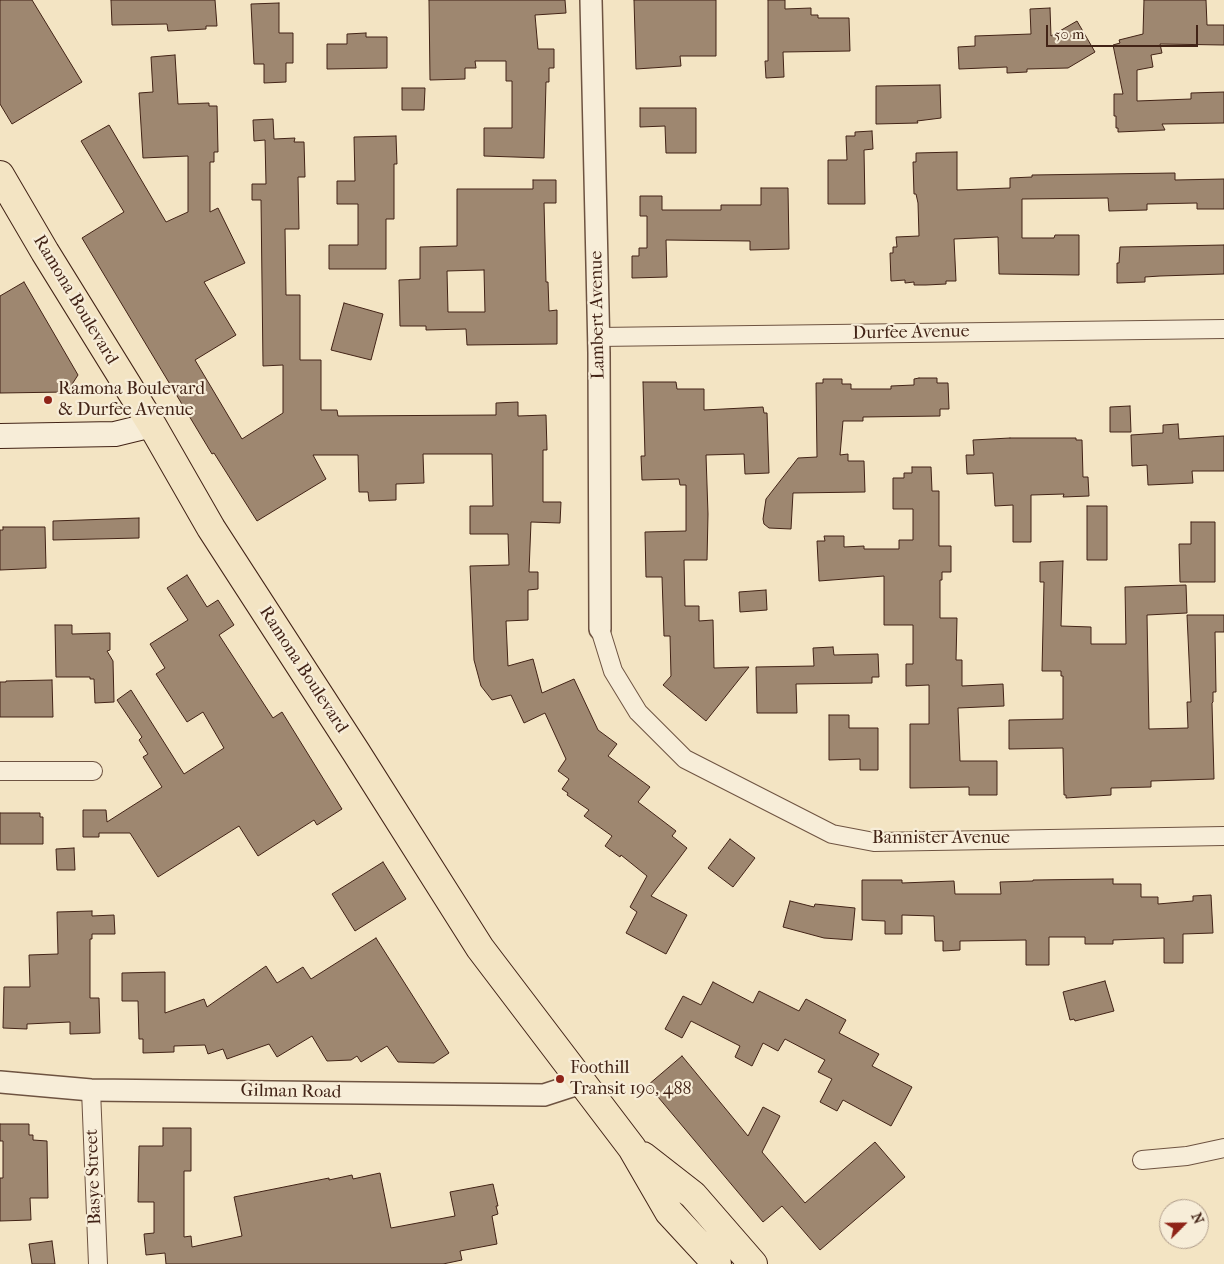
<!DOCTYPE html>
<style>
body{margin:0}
#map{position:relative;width:1224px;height:1264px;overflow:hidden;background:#f3e4c3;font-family:"IM FELL French Canon",serif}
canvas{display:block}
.north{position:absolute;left:1159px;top:1199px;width:50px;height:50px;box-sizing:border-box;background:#f7edd8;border:1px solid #af9c8a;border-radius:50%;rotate:67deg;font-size:14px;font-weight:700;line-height:20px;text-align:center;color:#422316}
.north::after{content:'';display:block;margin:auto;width:18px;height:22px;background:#8f2418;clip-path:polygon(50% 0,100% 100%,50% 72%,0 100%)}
.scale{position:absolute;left:1046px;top:25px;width:152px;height:22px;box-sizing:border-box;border:2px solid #422316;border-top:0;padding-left:6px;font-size:15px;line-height:18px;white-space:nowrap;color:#422316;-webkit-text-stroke:4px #f7edd8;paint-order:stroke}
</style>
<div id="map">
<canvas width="1224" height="1264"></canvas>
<div class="north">N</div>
<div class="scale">50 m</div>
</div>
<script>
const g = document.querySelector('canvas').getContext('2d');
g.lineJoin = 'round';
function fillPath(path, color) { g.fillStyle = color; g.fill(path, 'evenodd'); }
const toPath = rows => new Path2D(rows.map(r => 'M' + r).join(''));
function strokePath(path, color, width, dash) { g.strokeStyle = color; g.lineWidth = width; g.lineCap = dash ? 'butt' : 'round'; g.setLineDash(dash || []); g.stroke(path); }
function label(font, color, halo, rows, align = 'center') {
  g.font = font + ' "IM FELL French Canon",serif'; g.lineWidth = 4.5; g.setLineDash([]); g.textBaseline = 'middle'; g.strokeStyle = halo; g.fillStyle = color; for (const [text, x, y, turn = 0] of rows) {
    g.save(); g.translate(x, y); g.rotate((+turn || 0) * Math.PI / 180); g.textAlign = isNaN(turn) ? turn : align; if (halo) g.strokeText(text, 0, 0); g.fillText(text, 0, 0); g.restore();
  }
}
const building = toPath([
 [0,0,32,0,82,82,12,124,0,104,0,0],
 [111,0,215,0,217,26,206,26,206,29,168,31,167,24,112,25,111,0],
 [429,0,565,0,566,13,535,15,538,49,554,49,554,68,549,68,549,82,546,82,544,158,484,156,484,128,512,128,512,81,506,81,506,61,475,61,476,68,465,68,465,79,430,80,429,0],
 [634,0,716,0,716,56,680,56,681,66,636,69,634,0],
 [768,0,785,0,785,9,811,8,811,15,818,15,818,18,849,18,850,51,783,52,784,77,766,78,765,61,768,61,768,0],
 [1144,0,1206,0,1207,25,1224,25,1224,45,1160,44,1162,53,1151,55,1153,67,1137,70,1137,101,1191,99,1191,93,1224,92,1224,123,1162,124,1165,130,1118,132,1118,128,1116,128,1116,116,1114,116,1114,94,1123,94,1113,45,1120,43,1119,40,1143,34,1144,0],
 [279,3,279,33,293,33,293,63,286,63,286,82,264,83,264,64,254,64,251,4,279,3],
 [1050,8,1051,36,1077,21,1095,52,1068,68,1027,69,1027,72,1007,73,1007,67,959,69,958,47,975,46,975,36,1031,34,1030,9,1050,8],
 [366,33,366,37,387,37,387,68,327,69,327,44,347,44,347,34,366,33],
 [175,55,178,104,209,103,209,106,217,106,218,152,214,152,214,162,210,162,210,212,218,208,245,263,204,282,236,335,195,360,242,439,283,413,283,365,263,366,261,200,252,200,252,184,266,184,265,140,254,141,253,120,273,119,274,139,295,138,294,142,304,142,305,177,298,177,299,229,285,229,286,295,300,295,300,360,321,360,321,410,337,410,338,416,496,415,496,403,518,402,518,416,546,415,547,450,543,450,543,502,561,502,560,523,531,522,529,572,538,572,538,589,528,590,528,620,506,621,508,666,533,659,542,693,574,679,598,730,617,744,608,756,650,787,638,802,676,831,672,836,687,848,651,896,687,915,666,954,626,933,637,912,630,907,647,876,621,855,620,857,605,846,612,836,584,816,589,810,567,795,568,793,562,789,569,779,558,771,566,759,545,713,524,723,511,695,492,700,481,686,474,660,470,566,509,565,508,534,470,534,470,506,493,506,492,454,423,454,424,483,396,484,396,500,369,501,368,492,359,492,358,455,313,455,326,479,257,521,214,453,212,454,82,238,124,212,81,141,109,125,166,222,188,212,188,156,143,158,139,93,153,92,151,57,175,55],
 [940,85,941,118,917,121,918,123,876,124,876,86,940,85],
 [402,88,425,88,424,110,402,110,402,88],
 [640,108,696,108,696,153,666,153,665,126,640,127,640,108],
 [872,131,873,149,864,150,865,204,828,204,828,160,847,160,846,136,855,136,855,132,872,131],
 [396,136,397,164,394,164,394,219,386,219,386,269,329,269,329,245,358,245,358,204,337,204,337,181,355,181,354,137,396,136],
 [957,152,957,190,1010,188,1010,178,1032,177,1032,175,1175,173,1175,180,1224,179,1224,209,1197,209,1197,203,1147,204,1147,210,1109,211,1108,198,1022,199,1022,238,1054,238,1055,235,1079,235,1079,275,999,274,998,237,954,239,956,281,946,281,946,284,926,285,914,285,914,282,905,283,905,280,891,281,890,253,893,253,893,247,897,247,896,237,919,236,918,203,916,194,914,194,913,162,916,162,916,153,957,152],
 [533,180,556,180,556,203,544,203,546,282,548,282,549,311,557,310,557,344,467,345,466,329,426,330,426,326,400,326,399,280,420,279,420,247,457,246,457,189,533,189,533,180],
 [484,270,485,312,448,312,447,271,484,270],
 [761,188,788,188,789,249,750,250,750,241,666,240,667,277,632,278,632,256,639,256,639,248,647,248,647,216,640,216,640,196,662,196,662,210,721,210,721,205,761,205,761,188],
 [1224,245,1224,274,1160,276,1145,277,1145,282,1117,283,1117,263,1119,263,1120,247,1224,245],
 [24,282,78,375,67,392,0,393,0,296,24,282],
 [344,303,383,314,371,360,331,350,344,303],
 [919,378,937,378,937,383,948,383,949,409,940,409,940,416,863,417,863,421,843,421,840,455,848,454,848,461,864,461,865,492,793,493,791,529,769,528,764,524,763,519,766,499,798,458,817,457,816,383,823,383,823,379,842,379,842,384,851,384,851,389,891,389,891,386,914,385,914,379,919,378],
 [643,382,676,382,677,389,704,389,704,410,763,407,764,413,767,413,769,473,745,474,744,454,706,455,708,514,707,560,684,560,685,606,699,606,699,621,713,620,714,668,749,667,706,721,663,685,671,676,670,636,664,636,662,577,646,577,645,532,686,531,686,485,680,485,679,479,642,480,641,456,645,456,643,382],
 [1130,406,1131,432,1110,432,1110,407,1130,406],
 [1178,424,1179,439,1224,436,1224,471,1192,471,1193,483,1148,485,1147,465,1132,466,1131,435,1163,433,1163,425,1178,424],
 [1010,438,1076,438,1076,440,1082,440,1083,477,1088,477,1089,496,1063,497,1064,494,1031,495,1031,542,1013,542,1013,505,995,506,993,473,967,474,966,455,974,455,973,440,1010,438],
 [912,467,931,467,932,491,939,491,939,546,951,546,951,572,942,572,942,580,940,580,940,618,957,618,956,660,962,660,962,686,1003,684,1004,706,958,708,960,761,997,761,997,795,969,795,969,787,910,788,910,724,929,724,929,685,906,686,906,664,913,664,913,625,884,625,884,576,819,581,817,541,825,541,824,536,844,536,844,547,864,546,864,549,899,549,899,540,913,540,913,509,893,509,893,478,904,478,904,473,912,473,912,467],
 [1087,506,1107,506,1107,560,1087,560,1087,506],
 [139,518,139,538,53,540,53,521,139,518],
 [1191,522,1215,522,1215,582,1180,582,1179,544,1191,544,1191,522],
 [3,527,45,527,46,568,0,570,0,530,3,530,3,527],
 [1063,561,1061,626,1091,627,1091,644,1126,644,1125,587,1186,585,1187,613,1147,615,1149,729,1188,728,1187,702,1191,702,1187,615,1224,615,1224,632,1215,632,1216,692,1213,692,1213,702,1212,703,1214,779,1151,781,1151,787,1111,788,1111,795,1066,798,1066,795,1064,795,1063,748,1009,749,1009,720,1063,719,1063,676,1061,676,1061,671,1042,671,1044,582,1040,582,1040,562,1063,561],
 [187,575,207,607,218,600,234,625,219,635,273,718,282,712,342,809,317,825,314,820,258,856,239,826,158,877,130,833,99,833,99,837,83,837,83,810,106,810,107,822,162,787,143,757,148,754,139,740,142,737,117,700,131,690,184,774,224,748,203,712,187,722,156,674,165,668,150,644,188,620,167,588,187,575],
 [766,590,767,610,740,612,739,592,766,590],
 [55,625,72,625,72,634,110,633,110,650,107,651,113,661,114,702,95,703,94,679,90,679,90,677,56,677,55,625],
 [833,647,834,655,878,654,879,677,872,677,872,683,796,684,797,713,757,713,756,667,814,666,813,648,833,647],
 [52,680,53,717,0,717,0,682,6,682,6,681,52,680],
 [829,715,849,715,849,728,878,728,878,770,860,770,860,759,829,760,829,715],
 [0,813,40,813,40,817,43,817,43,844,0,844,0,813],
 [730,839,755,858,733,887,708,868,730,839],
 [74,848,75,870,57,870,56,849,74,848],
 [383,862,406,899,355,931,332,894,383,862],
 [1113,879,1113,884,1141,884,1141,897,1158,897,1158,904,1193,901,1193,896,1211,895,1213,933,1183,934,1183,963,1164,963,1164,938,1113,940,1113,944,1085,944,1085,937,1049,937,1049,965,1026,965,1026,940,960,941,960,950,943,951,943,941,935,941,934,916,902,915,902,934,885,934,885,921,862,920,862,880,902,880,902,883,954,881,955,894,1001,894,1000,882,1033,881,1033,880,1113,879],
 [790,901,814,907,815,904,855,908,852,940,824,938,783,927,790,901],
 [92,911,92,916,114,915,115,934,92,934,92,939,90,939,90,998,99,998,100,1033,70,1034,70,1022,27,1024,27,1029,3,1028,4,987,30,987,29,955,58,954,57,912,92,911],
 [376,938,449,1053,434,1063,398,1062,387,1046,361,1062,357,1056,351,1060,327,1061,312,1036,277,1057,269,1044,227,1059,223,1049,208,1054,205,1045,174,1046,174,1052,143,1053,143,1039,139,1039,138,1001,122,1001,122,973,165,972,165,1013,204,999,207,1007,266,966,277,983,303,967,311,979,376,938],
 [1105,981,1114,1011,1075,1021,1074,1019,1070,1020,1063,992,1105,981],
 [713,982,753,1003,759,991,799,1011,806,999,846,1020,839,1033,879,1054,872,1066,912,1087,891,1126,843,1100,837,1111,820,1102,832,1079,818,1072,825,1060,785,1039,778,1051,763,1043,752,1066,735,1057,740,1046,691,1021,682,1038,665,1029,683,996,701,1005,713,982],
 [682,1056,748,1136,763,1107,780,1116,762,1152,805,1203,875,1142,905,1177,820,1250,782,1206,763,1222,648,1085,682,1056],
 [0,1124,29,1124,29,1135,33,1135,33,1140,47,1141,48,1198,30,1198,31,1220,0,1221,0,1178,3,1178,3,1141,0,1141,0,1124],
 [163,1128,191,1128,191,1171,184,1171,184,1237,191,1236,192,1247,242,1236,234,1197,329,1178,329,1180,352,1175,353,1179,380,1173,391,1228,455,1216,450,1192,493,1184,498,1206,496,1206,498,1214,492,1216,497,1244,460,1251,462,1260,443,1264,166,1264,165,1253,146,1255,144,1234,154,1233,154,1202,138,1202,139,1146,163,1146,163,1128],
 [52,1241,55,1264,32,1264,29,1244,52,1241]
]);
fillPath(building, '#9e8770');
strokePath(building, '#422316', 1);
const minor = toPath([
 [598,337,1224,329],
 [600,629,613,671,638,712,685,759,832,834,874,842,1224,836],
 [0,771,93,771],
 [91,1090,98,1264],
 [1142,1160,1187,1156,1224,1148]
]);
const tertiary = toPath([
 [591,0,599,353,600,629],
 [0,1082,91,1090,544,1095,581,1083]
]);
const secondary = toPath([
 [0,436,115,434,152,425]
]);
const primary = toPath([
 [0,175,45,252,152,425,211,528,356,752,480,948,632,1148,669,1212,717,1264],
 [643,1156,693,1195,753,1264]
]);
strokePath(minor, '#6e5341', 20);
strokePath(tertiary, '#6e5341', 24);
strokePath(secondary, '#422316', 26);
strokePath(primary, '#422316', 30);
strokePath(minor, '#f7edd8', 18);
strokePath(tertiary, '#f7edd8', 21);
strokePath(secondary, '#f7edd8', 24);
strokePath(primary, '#f3e4c3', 28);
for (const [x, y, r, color] of [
 [48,400,5,"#8f2418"],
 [560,1079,5,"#8f2418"]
]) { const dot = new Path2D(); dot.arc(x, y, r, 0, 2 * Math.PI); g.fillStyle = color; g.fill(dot); strokePath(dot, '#f7edd8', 2); }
label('18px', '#422316', '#f7edd8', [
 ["Ramona Boulevard",75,300,59],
 ["Lambert Avenue",598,315,-91],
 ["Durfee Avenue",911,333,-1],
 ["Ramona Boulevard",303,670,57],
 ["Bannister Avenue",941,839],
 ["Gilman Road",291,1092,1],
 ["Basye Street",94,1177,-92]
]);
label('18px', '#422316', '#f7edd8', [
 ["Ramona Boulevard",58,390],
 ["& Durfee Avenue",58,411],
 ["Foothill",570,1069],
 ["Transit 190, 488",570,1090]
], 'left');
</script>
